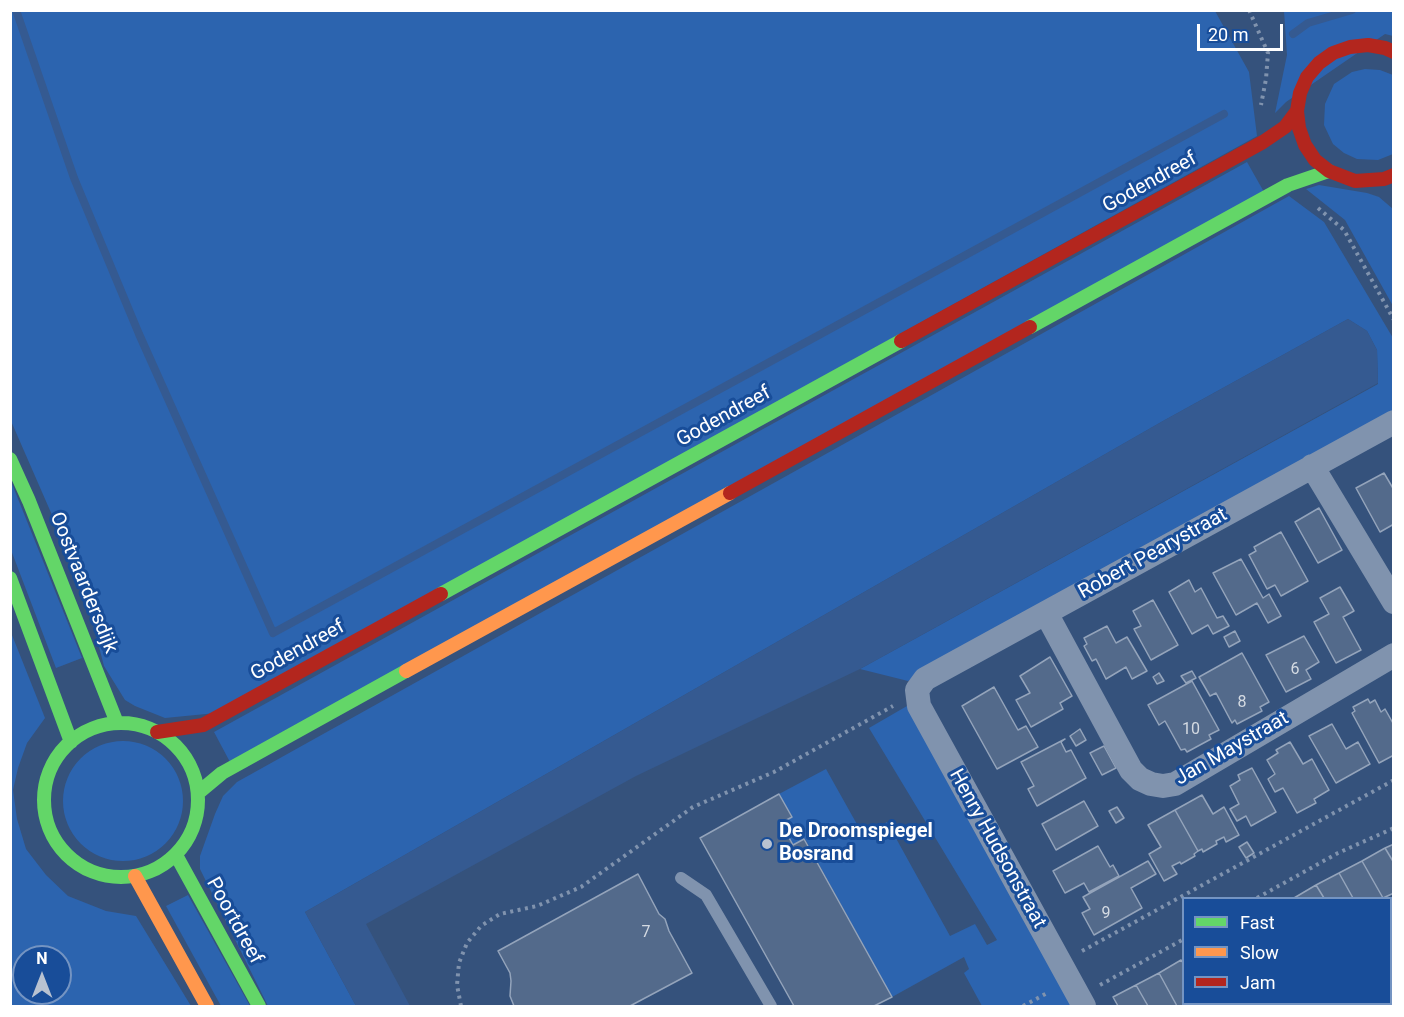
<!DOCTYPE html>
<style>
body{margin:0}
#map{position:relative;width:1404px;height:1017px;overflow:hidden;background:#35527c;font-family:Roboto,sans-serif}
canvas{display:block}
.frame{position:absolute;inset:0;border:12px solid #fff;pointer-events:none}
.legend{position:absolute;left:1182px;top:897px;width:210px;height:108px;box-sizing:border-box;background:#184d99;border:2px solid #7494c2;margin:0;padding:8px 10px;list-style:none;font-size:18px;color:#fff}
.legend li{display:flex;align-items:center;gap:12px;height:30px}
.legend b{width:30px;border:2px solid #7494c2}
.north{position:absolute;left:12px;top:945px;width:60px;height:60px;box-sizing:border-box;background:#184d99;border:2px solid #7494c2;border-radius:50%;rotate:0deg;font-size:16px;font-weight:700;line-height:24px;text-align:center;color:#fff}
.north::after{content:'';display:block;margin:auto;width:21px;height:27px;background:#b8c2d1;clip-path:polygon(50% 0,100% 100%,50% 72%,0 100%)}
.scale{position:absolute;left:1197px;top:24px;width:86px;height:27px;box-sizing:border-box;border:3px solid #fff;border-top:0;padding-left:8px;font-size:18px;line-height:21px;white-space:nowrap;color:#fff;-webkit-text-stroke:4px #184d99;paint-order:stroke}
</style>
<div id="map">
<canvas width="1404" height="1017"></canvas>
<div class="frame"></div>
<ul class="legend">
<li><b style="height:8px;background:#63d668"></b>Fast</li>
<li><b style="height:8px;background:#ff974d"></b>Slow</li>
<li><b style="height:8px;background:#b3261e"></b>Jam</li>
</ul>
<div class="north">N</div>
<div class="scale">20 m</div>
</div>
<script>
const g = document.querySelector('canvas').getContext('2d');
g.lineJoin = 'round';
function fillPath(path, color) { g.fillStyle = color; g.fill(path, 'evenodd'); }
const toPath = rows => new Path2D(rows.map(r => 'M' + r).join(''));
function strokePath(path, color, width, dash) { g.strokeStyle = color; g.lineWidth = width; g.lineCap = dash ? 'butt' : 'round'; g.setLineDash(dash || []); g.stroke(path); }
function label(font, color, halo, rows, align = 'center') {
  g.font = font + ' Roboto,sans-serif'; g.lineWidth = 6; g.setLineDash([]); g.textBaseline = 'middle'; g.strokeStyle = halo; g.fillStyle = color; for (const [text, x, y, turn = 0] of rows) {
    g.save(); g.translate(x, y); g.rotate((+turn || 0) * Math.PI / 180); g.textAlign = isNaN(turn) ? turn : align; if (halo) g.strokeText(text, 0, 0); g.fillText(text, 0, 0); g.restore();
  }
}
fillPath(toPath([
 [10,11,1215,11,1249,72,1257,136,216,713,165,718,135,706,125,700,104,666,88,605,52,515,11,421],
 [1284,11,1393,11,1393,36,1385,34,1286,102,1275,113,1287,55],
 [1365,69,1380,70,1393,75,1393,154,1378,160,1357,159,1344,153,1333,144,1324,125,1325,104,1334,84,1352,72],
 [1247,162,1264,192,230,762,214,732],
 [1319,185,1367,193,1379,197,1393,209,1393,306,1345,220,1306,189],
 [1289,196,1324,222,1393,338,1393,411,908,681,860,669,1378,384,1377,350,1367,331,1348,319,1163,421,305,912,356,1006,268,1006,200,869,200,856,215,814,223,796,237,782],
 [10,479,82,658,56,668,11,550],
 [10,630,45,718,27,743,18,768,13,790,17,819,26,849,46,875,68,896,106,911,136,916,191,1006,11,1006],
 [24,957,60,957,60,993,24,993],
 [907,706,1073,1006,982,1006,964,973,969,969,964,957,892,997,805,839,793,845,781,823,792,816,779,794,826,769,863,835,887,822,950,936,975,924,987,945,997,940,869,728],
 '63 801a60 60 0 1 1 120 0a60 60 0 1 1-120 0Z',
 [188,895,250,1006,221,1006,166,906]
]), '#2c64af');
fillPath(toPath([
 [1348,319,1367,331,1377,350,1378,383,860,669,636,776,366,924,410,1006,356,1006,305,912,1163,421]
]), '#355a91');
strokePath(toPath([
 [16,10,74,178,139,334,273,633,1224,114],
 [1293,34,1308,23,1352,10]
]), '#355a91', 8);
const building = toPath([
 [1384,473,1394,490,1394,524,1380,532,1356,488,1384,473],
 [1319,508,1342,550,1318,563,1295,522,1319,508],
 [1281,532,1308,581,1281,596,1275,585,1267,589,1249,555,1256,551,1254,547,1281,532],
 [1241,559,1263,598,1269,594,1281,616,1268,623,1257,603,1236,615,1213,573,1241,559],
 [1189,580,1195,592,1201,588,1217,618,1223,616,1229,626,1213,634,1208,625,1192,634,1169,592,1189,580],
 [1340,587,1354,611,1343,617,1361,650,1336,663,1314,622,1329,614,1320,598,1340,587],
 [1153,600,1178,645,1151,660,1134,629,1141,626,1133,611,1153,600],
 [1107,626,1116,643,1127,637,1147,671,1132,679,1126,667,1106,679,1096,659,1092,661,1084,646,1087,644,1084,638,1107,626],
 [1235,631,1240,641,1229,647,1224,637,1235,631],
 [1304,636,1319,662,1306,670,1311,679,1286,692,1266,655,1304,636],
 [1242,653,1269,702,1260,707,1262,711,1237,724,1235,720,1232,723,1216,693,1210,696,1199,677,1242,653],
 [1050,657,1072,696,1060,703,1063,709,1031,727,1016,700,1030,693,1020,676,1050,657],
 [1192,671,1196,678,1186,683,1181,676,1192,671],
 [1159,673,1164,681,1157,684,1153,677,1159,673],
 [1192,681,1219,730,1209,735,1211,739,1187,752,1185,749,1181,750,1165,721,1159,725,1148,705,1192,681],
 [994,687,1018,730,1026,726,1038,747,997,769,962,706,994,687],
 [1368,699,1370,703,1375,700,1381,712,1385,709,1394,725,1394,755,1379,763,1352,713,1355,711,1353,707,1368,699],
 [1332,724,1346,749,1358,742,1370,764,1336,783,1309,736,1332,724],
 [1080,729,1086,740,1076,746,1070,736,1080,729],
 [1065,739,1061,742,1066,752,1071,750,1086,778,1037,806,1028,789,1034,786,1021,762,1065,739],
 [1290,742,1303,764,1312,759,1329,790,1314,799,1316,803,1297,813,1283,788,1275,792,1268,779,1275,774,1267,760,1278,753,1276,750,1290,742],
 [1104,746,1116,768,1102,775,1090,753,1104,746],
 [1252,768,1276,812,1251,826,1246,816,1237,821,1230,809,1239,804,1230,786,1240,780,1238,775,1252,768],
 [779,794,792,817,781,823,793,845,804,839,892,997,874,1006,794,1006,700,838,779,794],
 [1202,795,1213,814,1224,807,1239,835,1226,842,1224,837,1216,841,1217,844,1203,852,1202,849,1198,851,1175,810,1202,795],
 [1084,801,1098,826,1056,850,1042,824,1084,801],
 [1117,807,1124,818,1116,823,1109,811,1117,807],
 [1175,810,1198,851,1194,854,1195,856,1181,864,1180,862,1172,866,1177,874,1164,881,1149,854,1161,847,1148,825,1175,810],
 [1247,842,1254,853,1246,858,1239,847,1247,842],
 [1394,844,1394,863,1385,848,1394,844],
 [1098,846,1110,867,1113,865,1119,876,1089,892,1084,883,1065,893,1053,871,1098,846],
 [1385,848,1394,863,1394,893,1383,898,1362,861,1385,848],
 [1148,861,1156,874,1131,888,1142,908,1094,935,1082,913,1090,909,1083,897,1148,861],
 [1362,861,1383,898,1353,898,1339,873,1362,861],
 [1339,873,1353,898,1324,898,1316,885,1339,873],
 [638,874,659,914,665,919,669,931,692,973,630,1006,514,1006,510,996,511,981,510,973,498,951,638,874],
 [1316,885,1324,898,1294,898,1316,885],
 [1181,960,1184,964,1184,1004,1205,1004,1207,1006,1177,1006,1159,973,1181,960],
 [1159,973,1177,1006,1148,1006,1136,985,1159,973],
 [1136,985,1148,1006,1118,1006,1113,997,1136,985]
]);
fillPath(building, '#536a8b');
strokePath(building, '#94a4bb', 1.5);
strokePath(toPath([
 [1249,10,1268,53,1266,79,1261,105],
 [1318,208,1344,230,1394,320],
 [1257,898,1338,853,1394,828],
 [1082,951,1394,780],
 [1100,985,1184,939],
 [461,1006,457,985,459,963,467,943,481,926,500,914,537,906,581,887,693,807,774,772,893,706],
 [1023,1006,1049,992]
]), '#8093ae', 4, [3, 4.5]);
strokePath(toPath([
 [681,878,706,895,771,1006],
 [1390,987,1394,985],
 [1355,1006,1360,1004]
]), '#8093ae', 12);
strokePath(toPath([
 [1312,466,1394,602],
 [1046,613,1131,770,1140,779,1151,784,1163,786,1175,784,1394,655],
 [1084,1006,919,706,917,690,925,679,1394,422]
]), '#8093ae', 24);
strokePath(toPath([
 [1030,327,1288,185,1329,171],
 [10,459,29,501,117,723],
 [10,578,71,742],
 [441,594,901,341],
 '44 800a77 77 0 1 1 154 0a77 77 0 1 1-154 0Z',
 [198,793,222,773,406,671],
 [176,855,259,1006]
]), '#63d668', 14);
strokePath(toPath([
 [406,671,730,493],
 [135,876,207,1006]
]), '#ff974d', 14);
strokePath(toPath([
 [1394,52,1385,48,1368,45,1350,47,1333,53,1319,63,1307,77,1300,93,1297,111,1299,128,1305,145,1315,160,1329,171,1355,181,1384,179,1394,175],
 [901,341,1263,142,1285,127,1297,111],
 [730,493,1030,327],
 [157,732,203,725,441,594]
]), '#b3261e', 14);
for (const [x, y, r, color] of [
 [767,844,6,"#b8c2d1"]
]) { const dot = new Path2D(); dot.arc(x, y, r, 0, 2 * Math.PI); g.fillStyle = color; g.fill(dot); strokePath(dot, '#184d99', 2); }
label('16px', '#d4dae2', null, [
 ["6",1295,670],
 ["8",1242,703],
 ["10",1191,730],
 ["9",1106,914],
 ["7",646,933]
]);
label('20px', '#fff', '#184d99', [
 ["Godendreef",1150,183,-29],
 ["Godendreef",724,417,-29],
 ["Robert Pearystraat",1153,554,-29],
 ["Oostvaardersdijk",83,583,68],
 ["Godendreef",298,651,-29],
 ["Jan Maystraat",1232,749,-30],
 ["Henry Hudsonstraat",997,849,61],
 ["Poortdreef",234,921,61]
]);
label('bold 20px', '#fff', '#184d99', [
 ["De Droomspiegel",779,832],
 ["Bosrand",779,855]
], 'left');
</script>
